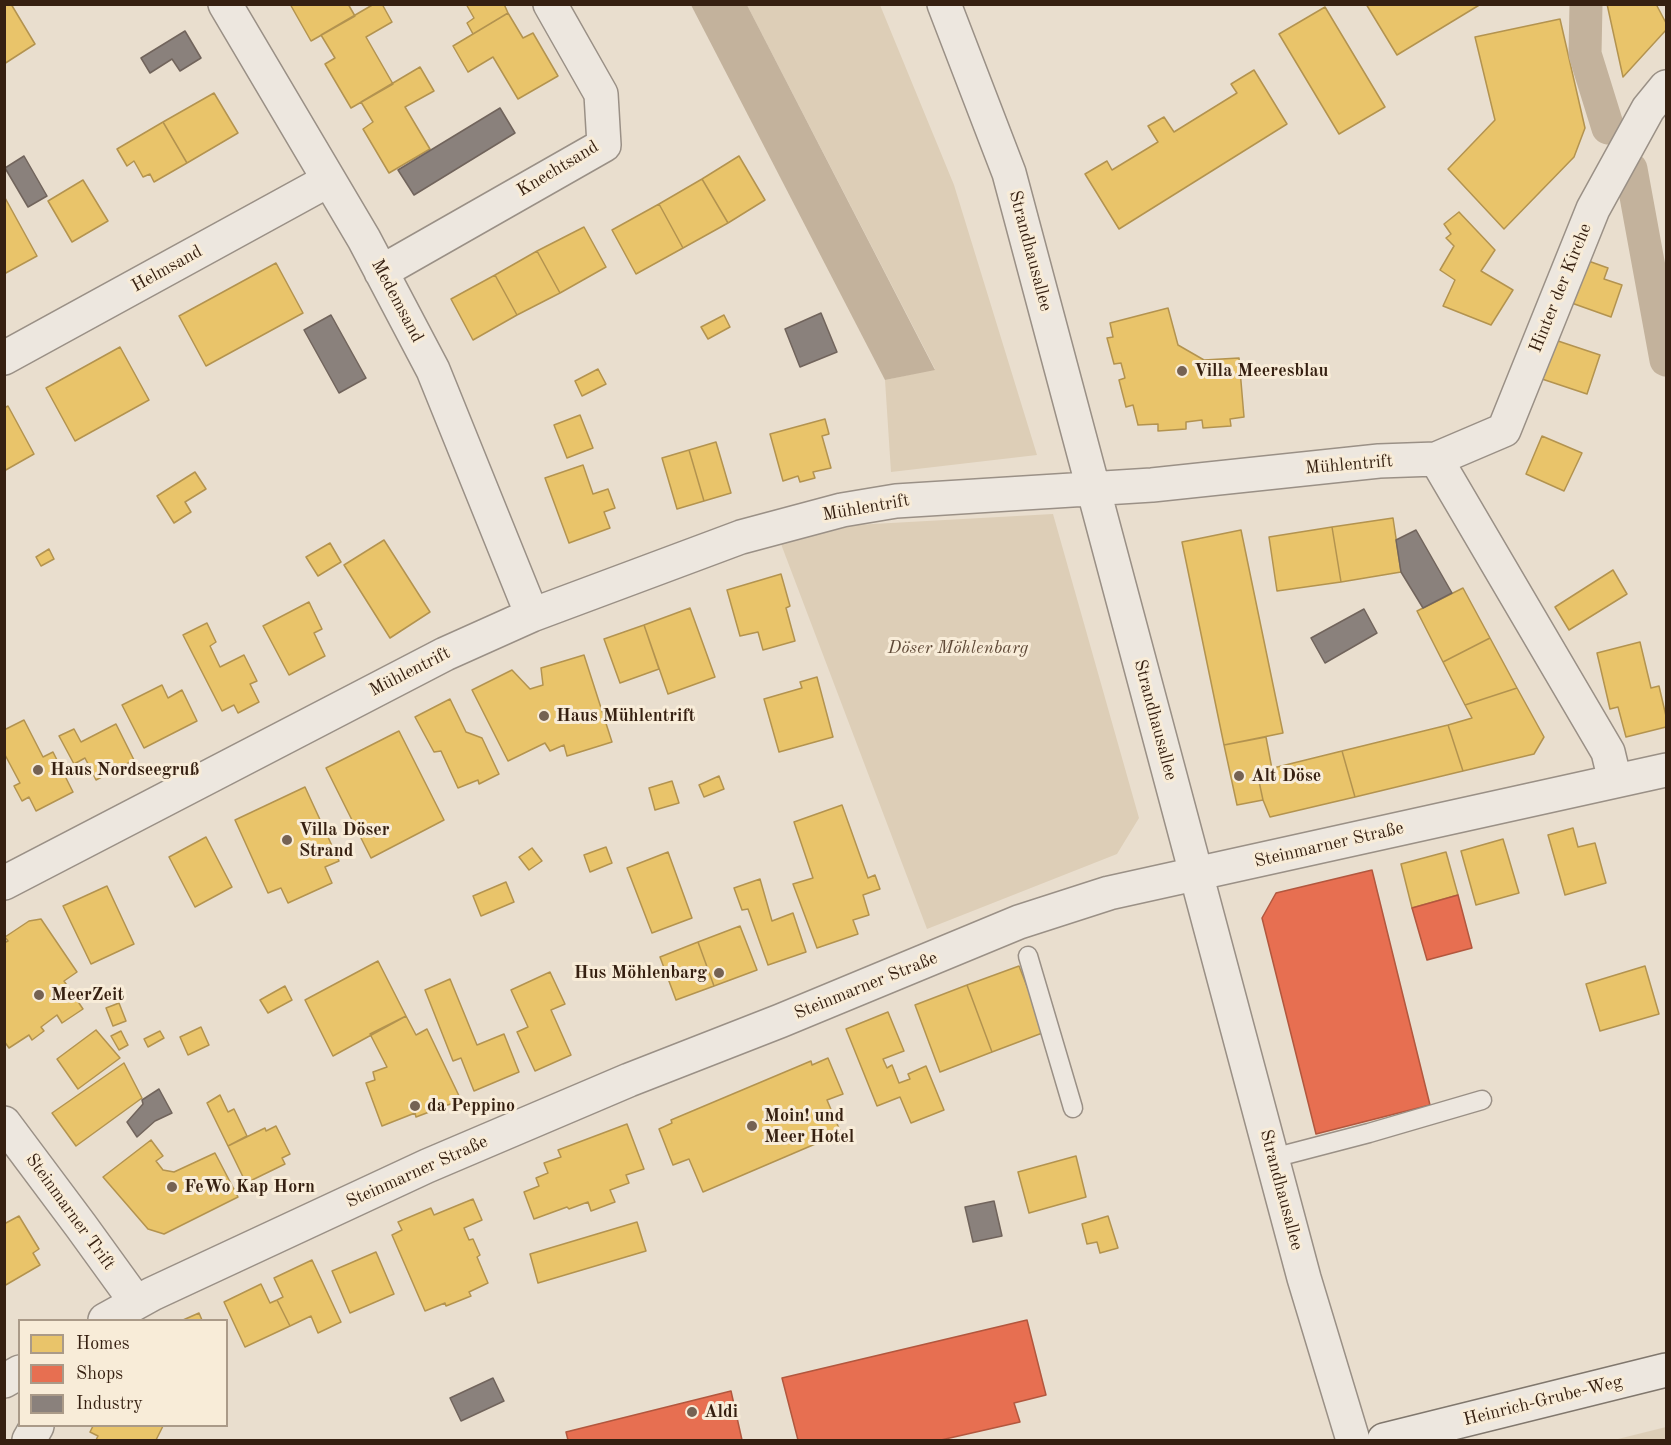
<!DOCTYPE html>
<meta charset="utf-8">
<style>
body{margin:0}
#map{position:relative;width:1671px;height:1445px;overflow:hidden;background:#e9dece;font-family:"Old Standard TT",serif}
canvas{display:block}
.frame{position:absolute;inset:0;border:6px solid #362011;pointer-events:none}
.legend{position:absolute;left:18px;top:1319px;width:210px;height:108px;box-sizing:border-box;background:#f8ecd8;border:2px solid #aa9a88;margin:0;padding:8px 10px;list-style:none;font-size:18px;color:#362011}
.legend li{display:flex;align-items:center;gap:12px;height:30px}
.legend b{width:30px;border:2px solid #aa9a88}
</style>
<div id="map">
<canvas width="1671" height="1445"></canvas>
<div class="frame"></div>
<ul class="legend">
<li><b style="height:16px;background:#e9c46a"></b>Homes</li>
<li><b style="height:16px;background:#e76f51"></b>Shops</li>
<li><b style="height:16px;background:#8a817c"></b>Industry</li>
</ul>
</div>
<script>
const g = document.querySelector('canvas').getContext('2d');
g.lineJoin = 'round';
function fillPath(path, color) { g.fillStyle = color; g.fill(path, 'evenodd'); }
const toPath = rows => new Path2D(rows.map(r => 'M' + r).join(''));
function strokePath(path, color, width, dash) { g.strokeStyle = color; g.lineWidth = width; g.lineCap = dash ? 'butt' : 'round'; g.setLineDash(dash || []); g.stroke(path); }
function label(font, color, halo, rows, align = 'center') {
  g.font = font + ' "Old Standard TT",serif'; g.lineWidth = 6; g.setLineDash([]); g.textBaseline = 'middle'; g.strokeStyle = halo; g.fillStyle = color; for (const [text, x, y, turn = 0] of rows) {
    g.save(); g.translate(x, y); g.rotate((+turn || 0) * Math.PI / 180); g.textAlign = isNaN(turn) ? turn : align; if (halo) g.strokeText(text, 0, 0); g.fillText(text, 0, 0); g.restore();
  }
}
fillPath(toPath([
 [747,5,880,5,954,185,1037,455,891,472,885,380,935,369],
 [1053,514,1139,818,1117,854,927,929,781,544,855,525],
 [1666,1427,1666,1440,1614,1440]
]), '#ddceb7');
fillPath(toPath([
 [691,5,747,5,935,370,885,380]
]), '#c3b29c');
const homes = toPath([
 [4,4,11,4,35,44,4,64,4,4],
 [290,4,348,4,355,16,311,41,290,4],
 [374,4,382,4,392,22,366,37,393,84,351,108,325,64,335,58,321,35,374,4],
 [466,4,504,4,508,13,473,34,467,23,474,18,466,4],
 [1366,4,1481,4,1397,55,1366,4],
 [1607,4,1656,4,1666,23,1666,30,1623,77,1607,4],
 [1325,7,1385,107,1339,134,1279,34,1325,7],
 [508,13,523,38,533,33,558,76,518,99,493,57,468,72,453,46,508,13],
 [1560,19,1585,128,1574,157,1504,229,1448,169,1495,120,1475,37,1560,19],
 [420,67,434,91,405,107,430,149,389,173,363,129,373,122,361,102,420,67],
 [1254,70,1287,124,1119,229,1085,174,1107,161,1112,170,1158,142,1148,126,1164,117,1174,132,1237,93,1231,84,1254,70],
 [214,93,238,133,187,163,163,122,214,93],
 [163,122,187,163,154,182,150,174,143,177,134,161,127,166,117,149,163,122],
 [739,156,765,200,728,223,702,179,739,156],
 [702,179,728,223,683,248,659,204,702,179],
 [83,180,108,221,72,242,48,201,83,180],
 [4,196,37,256,4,274,4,196],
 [659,204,683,248,636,274,612,230,659,204],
 [1459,212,1495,250,1481,271,1513,290,1491,325,1443,306,1455,280,1440,270,1454,246,1446,238,1451,234,1444,224,1459,212],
 [584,227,606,267,560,293,537,251,584,227],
 [537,251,560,293,517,315,495,275,537,251],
 [1580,258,1608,268,1604,279,1622,285,1611,317,1566,301,1580,258],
 [276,263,303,313,206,366,179,316,276,263],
 [495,275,517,315,473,340,451,299,495,275],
 [1168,308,1178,345,1204,360,1239,358,1244,417,1230,419,1231,426,1203,428,1202,420,1186,422,1186,429,1158,431,1158,424,1138,425,1133,405,1126,407,1119,380,1125,378,1121,363,1114,364,1107,338,1113,337,1110,323,1168,308],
 [724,315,730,327,708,339,701,327,724,315],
 [1555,340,1600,355,1587,394,1542,379,1555,340],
 [120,347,149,400,75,441,46,388,120,347],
 [598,369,606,384,582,396,575,381,598,369],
 [8,406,34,454,4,471,4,408,8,406],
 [580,415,593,448,567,458,554,425,580,415],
 [825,419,829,434,822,436,831,468,813,472,815,478,800,482,798,476,783,481,770,434,825,419],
 [1542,436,1582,453,1564,491,1526,474,1542,436],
 [716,442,731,493,704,501,689,450,716,442],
 [689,450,704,501,677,509,662,458,689,450],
 [583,465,593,494,608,489,615,508,604,512,610,528,569,543,545,478,583,465],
 [195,472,206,489,185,502,191,512,174,523,157,496,195,472],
 [1393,518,1401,572,1341,582,1332,527,1393,518],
 [1332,527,1341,582,1277,591,1269,537,1332,527],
 [1241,530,1283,733,1224,745,1182,542,1241,530],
 [384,540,430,612,390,638,344,565,384,540],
 [330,543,341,562,318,576,306,557,330,543],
 [49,549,54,559,41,566,36,557,49,549],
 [1613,570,1627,594,1569,630,1555,607,1613,570],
 [781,574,790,606,786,608,795,641,763,650,758,632,740,636,727,590,781,574],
 [1463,588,1490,638,1443,662,1417,611,1463,588],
 [309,602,322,629,314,633,325,656,289,675,263,626,309,602],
 [690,608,715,677,668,694,644,625,690,608],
 [207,623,216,642,210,646,220,667,244,655,257,681,250,684,259,702,238,713,234,705,222,711,183,635,207,623],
 [644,625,659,669,620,683,604,639,644,625],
 [1490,638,1517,688,1465,705,1443,662,1490,638],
 [1640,642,1651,688,1659,686,1666,716,1666,727,1626,737,1618,707,1610,709,1597,653,1640,642],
 [584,655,612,742,567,756,564,745,550,751,545,743,508,761,472,690,512,670,530,689,543,685,541,668,584,655],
 [817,677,833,737,779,752,764,699,802,688,800,682,817,677],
 [162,685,168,698,182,690,197,721,144,748,122,705,162,685],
 [1517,688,1544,737,1534,754,1463,771,1448,725,1472,718,1465,705,1517,688],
 [450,699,466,732,482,738,499,774,479,784,478,780,458,788,441,751,434,752,415,717,450,699],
 [24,720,43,757,53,752,73,792,36,811,29,797,22,801,14,786,20,783,4,753,4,730,24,720],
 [116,724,134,760,96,780,85,758,74,764,59,736,74,729,81,742,116,724],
 [1448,725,1463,771,1355,797,1342,751,1448,725],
 [399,731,444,820,371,858,326,768,399,731],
 [1266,737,1272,769,1257,772,1263,800,1237,805,1224,745,1266,737],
 [1342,751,1355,797,1270,817,1263,800,1257,772,1342,751],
 [719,776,724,789,704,797,699,785,719,776],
 [672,781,679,803,655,810,649,788,672,781],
 [305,787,339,861,325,867,332,883,288,903,281,888,268,893,235,820,305,787],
 [842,805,868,878,875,875,880,889,863,895,869,915,853,920,858,934,817,948,793,884,813,878,794,822,842,805],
 [1573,828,1578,847,1595,843,1606,883,1565,895,1548,835,1573,828],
 [206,837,232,887,195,907,169,857,206,837],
 [1503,839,1519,893,1476,905,1461,851,1503,839],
 [606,847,612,863,590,872,584,855,606,847],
 [532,848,542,861,529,870,519,857,532,848],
 [668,852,692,918,652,933,627,868,668,852],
 [1446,852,1458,895,1412,908,1401,864,1446,852],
 [760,879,772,921,793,913,806,952,768,965,748,909,742,910,734,888,760,879],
 [506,882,514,902,481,916,473,896,506,882],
 [107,886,134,944,91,964,63,906,107,886],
 [41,919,77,972,64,981,83,1009,62,1023,57,1015,41,1027,44,1031,32,1040,29,1035,9,1048,4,1041,4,943,8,941,5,937,29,921,41,919],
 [740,926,757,970,714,986,698,942,740,926],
 [698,942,714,986,676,1000,660,957,698,942],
 [378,961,406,1016,333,1056,305,1000,378,961],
 [1019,966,1045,1032,992,1052,967,985,1019,966],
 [1645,966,1659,1014,1600,1031,1586,984,1645,966],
 [550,972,565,1004,551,1010,571,1055,535,1071,517,1032,528,1027,511,990,550,972],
 [450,979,477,1045,504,1034,519,1072,474,1091,461,1058,453,1061,425,990,450,979],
 [967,985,992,1052,940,1072,915,1005,967,985],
 [285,986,292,1000,268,1013,260,1000,285,986],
 [119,1003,126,1021,113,1026,106,1008,119,1003],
 [888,1012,904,1051,883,1059,887,1068,892,1065,899,1083,910,1079,908,1074,926,1066,944,1110,911,1123,900,1097,877,1106,846,1029,888,1012],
 [406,1016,416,1035,427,1029,461,1100,416,1117,415,1113,382,1126,366,1083,375,1080,373,1072,387,1067,370,1034,406,1016],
 [201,1027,209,1045,188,1055,180,1037,201,1027],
 [96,1030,120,1058,78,1089,57,1059,96,1030],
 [121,1031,128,1045,119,1050,111,1036,121,1031],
 [160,1031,164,1038,148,1047,144,1039,160,1031],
 [828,1058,843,1094,827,1100,841,1133,703,1192,689,1159,673,1165,659,1129,672,1123,671,1120,811,1061,812,1065,828,1058],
 [124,1063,142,1098,76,1146,52,1113,124,1063],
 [220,1095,228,1112,234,1109,247,1136,228,1146,207,1103,220,1095],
 [627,1124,644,1169,626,1175,629,1183,610,1190,615,1202,591,1211,588,1202,569,1209,567,1207,534,1219,524,1192,539,1186,536,1178,548,1173,544,1163,561,1157,558,1150,627,1124],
 [276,1126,290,1154,282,1158,285,1164,246,1183,228,1146,265,1128,266,1131,276,1126],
 [151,1140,163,1156,156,1161,163,1170,174,1172,215,1153,238,1197,164,1234,148,1229,103,1177,151,1140],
 [1076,1156,1086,1197,1029,1213,1018,1172,1076,1156],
 [473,1199,482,1220,464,1228,469,1240,473,1239,480,1255,477,1257,488,1283,469,1292,471,1296,446,1306,445,1303,425,1311,392,1235,402,1230,398,1222,431,1208,434,1215,473,1199],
 [19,1216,39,1249,33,1253,40,1265,4,1286,4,1224,19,1216],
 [1108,1216,1118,1248,1100,1253,1097,1242,1087,1244,1082,1224,1108,1216],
 [637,1222,646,1251,538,1283,530,1254,637,1222],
 [376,1252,394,1294,350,1313,332,1271,376,1252],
 [312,1260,341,1322,318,1333,311,1316,290,1326,277,1300,283,1297,274,1278,312,1260],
 [261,1284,270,1303,277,1300,290,1326,245,1347,224,1302,261,1284],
 [199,1313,202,1320,183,1320,199,1313],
 [93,1426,163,1426,156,1440,96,1440,98,1436,90,1432,93,1426]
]);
fillPath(homes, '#e9c46a');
strokePath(homes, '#b3934f', 1.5);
const shops = toPath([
 [1372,870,1430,1105,1316,1134,1262,918,1276,893,1372,870],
 [1458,895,1472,948,1427,960,1412,908,1458,895],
 [1027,1320,1046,1395,1014,1403,1020,1422,941,1440,798,1440,782,1378,1027,1320],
 [731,1391,742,1440,568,1440,566,1432,731,1391]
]);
fillPath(shops, '#e76f51');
strokePath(shops, '#b2573e', 1.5);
const industry = toPath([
 [185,31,201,58,180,71,172,59,150,73,141,58,185,31],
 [500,108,515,133,414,195,398,170,500,108],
 [24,156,47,196,28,207,5,168,24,156],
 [821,313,837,352,800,367,785,329,821,313],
 [331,315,366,378,339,393,304,330,331,315],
 [1416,530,1452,593,1423,608,1401,572,1396,540,1416,530],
 [1364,609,1377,633,1325,663,1311,638,1364,609],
 [159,1089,172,1113,155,1121,137,1137,127,1122,143,1104,142,1100,159,1089],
 [994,1201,1002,1236,973,1242,965,1207,994,1201],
 [493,1378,504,1401,461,1421,450,1398,493,1378]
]);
fillPath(industry, '#8a817c');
strokePath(industry, '#71645c', 1.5);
strokePath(toPath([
 [1586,4,1585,54,1608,128],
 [1631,169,1666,360]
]), '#c3b29c', 33);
const lane = toPath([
 [1028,956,1073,1108],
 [1273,1158,1369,1133,1482,1100]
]);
const street = toPath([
 [225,4,364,239,433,370,532,615],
 [944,4,1009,173,1304,1278,1353,1440],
 [381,272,604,145,601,94,550,4],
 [4,358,329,180],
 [1436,459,1504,430,1593,209,1648,109,1666,87],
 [4,883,445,654,532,615,741,537,842,510,896,501,1152,485,1379,461,1436,459,1608,752,1615,781],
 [4,1123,81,1226,136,1302],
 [105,1320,152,1294,427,1166,629,1080,780,1021,1019,922,1109,893,1666,770],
 [4,1381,20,1372],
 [29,1440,37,1426]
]);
const secondary = toPath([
 [1384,1440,1666,1370]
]);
strokePath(lane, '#9a9086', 21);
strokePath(street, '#9a9086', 36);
strokePath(secondary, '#80776d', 36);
strokePath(lane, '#ede7df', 18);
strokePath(street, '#ede7df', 33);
strokePath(secondary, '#ede7df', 33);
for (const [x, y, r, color] of [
 [1182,371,6,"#756253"],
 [544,716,6,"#756253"],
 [38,770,6,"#756253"],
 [1239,776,6,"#756253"],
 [287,840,6,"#756253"],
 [719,973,6,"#756253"],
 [39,995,6,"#756253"],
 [415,1106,6,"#756253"],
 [752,1126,6,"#756253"],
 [172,1187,6,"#756253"],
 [692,1412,6,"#756253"]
]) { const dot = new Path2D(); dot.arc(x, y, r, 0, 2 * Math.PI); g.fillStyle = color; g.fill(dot); strokePath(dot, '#f8ecd8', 2); }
label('18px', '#362011', '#f8ecd8', [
 ["Knechtsand",558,169,-31],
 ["Strandhausallee",1030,251,75],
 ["Helmsand",167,269,-29],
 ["Hinter der Kirche",1561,288,-68],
 ["Medemsand",397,301,62],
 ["Mühlentrift",1349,465,-5],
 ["Mühlentrift",866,508,-10],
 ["Mühlentrift",410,672,-27],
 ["Strandhausallee",1155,720,75],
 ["Steinmarner Straße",1329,845,-13],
 ["Steinmarner Straße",866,986,-22],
 ["Steinmarner Straße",417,1172,-24],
 ["Strandhausallee",1281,1190,75],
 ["Steinmarner Trift",70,1212,54],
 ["Heinrich-Grube-Weg",1543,1401,-14]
]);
label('bold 18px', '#362011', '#f8ecd8', [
 ["Villa Meeresblau",1194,371],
 ["Haus Mühlentrift",556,716],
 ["Haus Nordseegruß",50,770],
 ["Alt Döse",1251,776],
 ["Villa Döser",299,830],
 ["Strand",299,851],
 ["Hus Möhlenbarg",707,973,"right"],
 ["MeerZeit",51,995],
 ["da Peppino",427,1106],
 ["Moin! und",764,1116],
 ["Meer Hotel",764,1137],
 ["FeWo Kap Horn",184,1187],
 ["Aldi",704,1412]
], 'left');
label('italic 18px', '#5e4836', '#f8ecd8', [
 ["Döser Möhlenbarg",958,648]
]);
</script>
